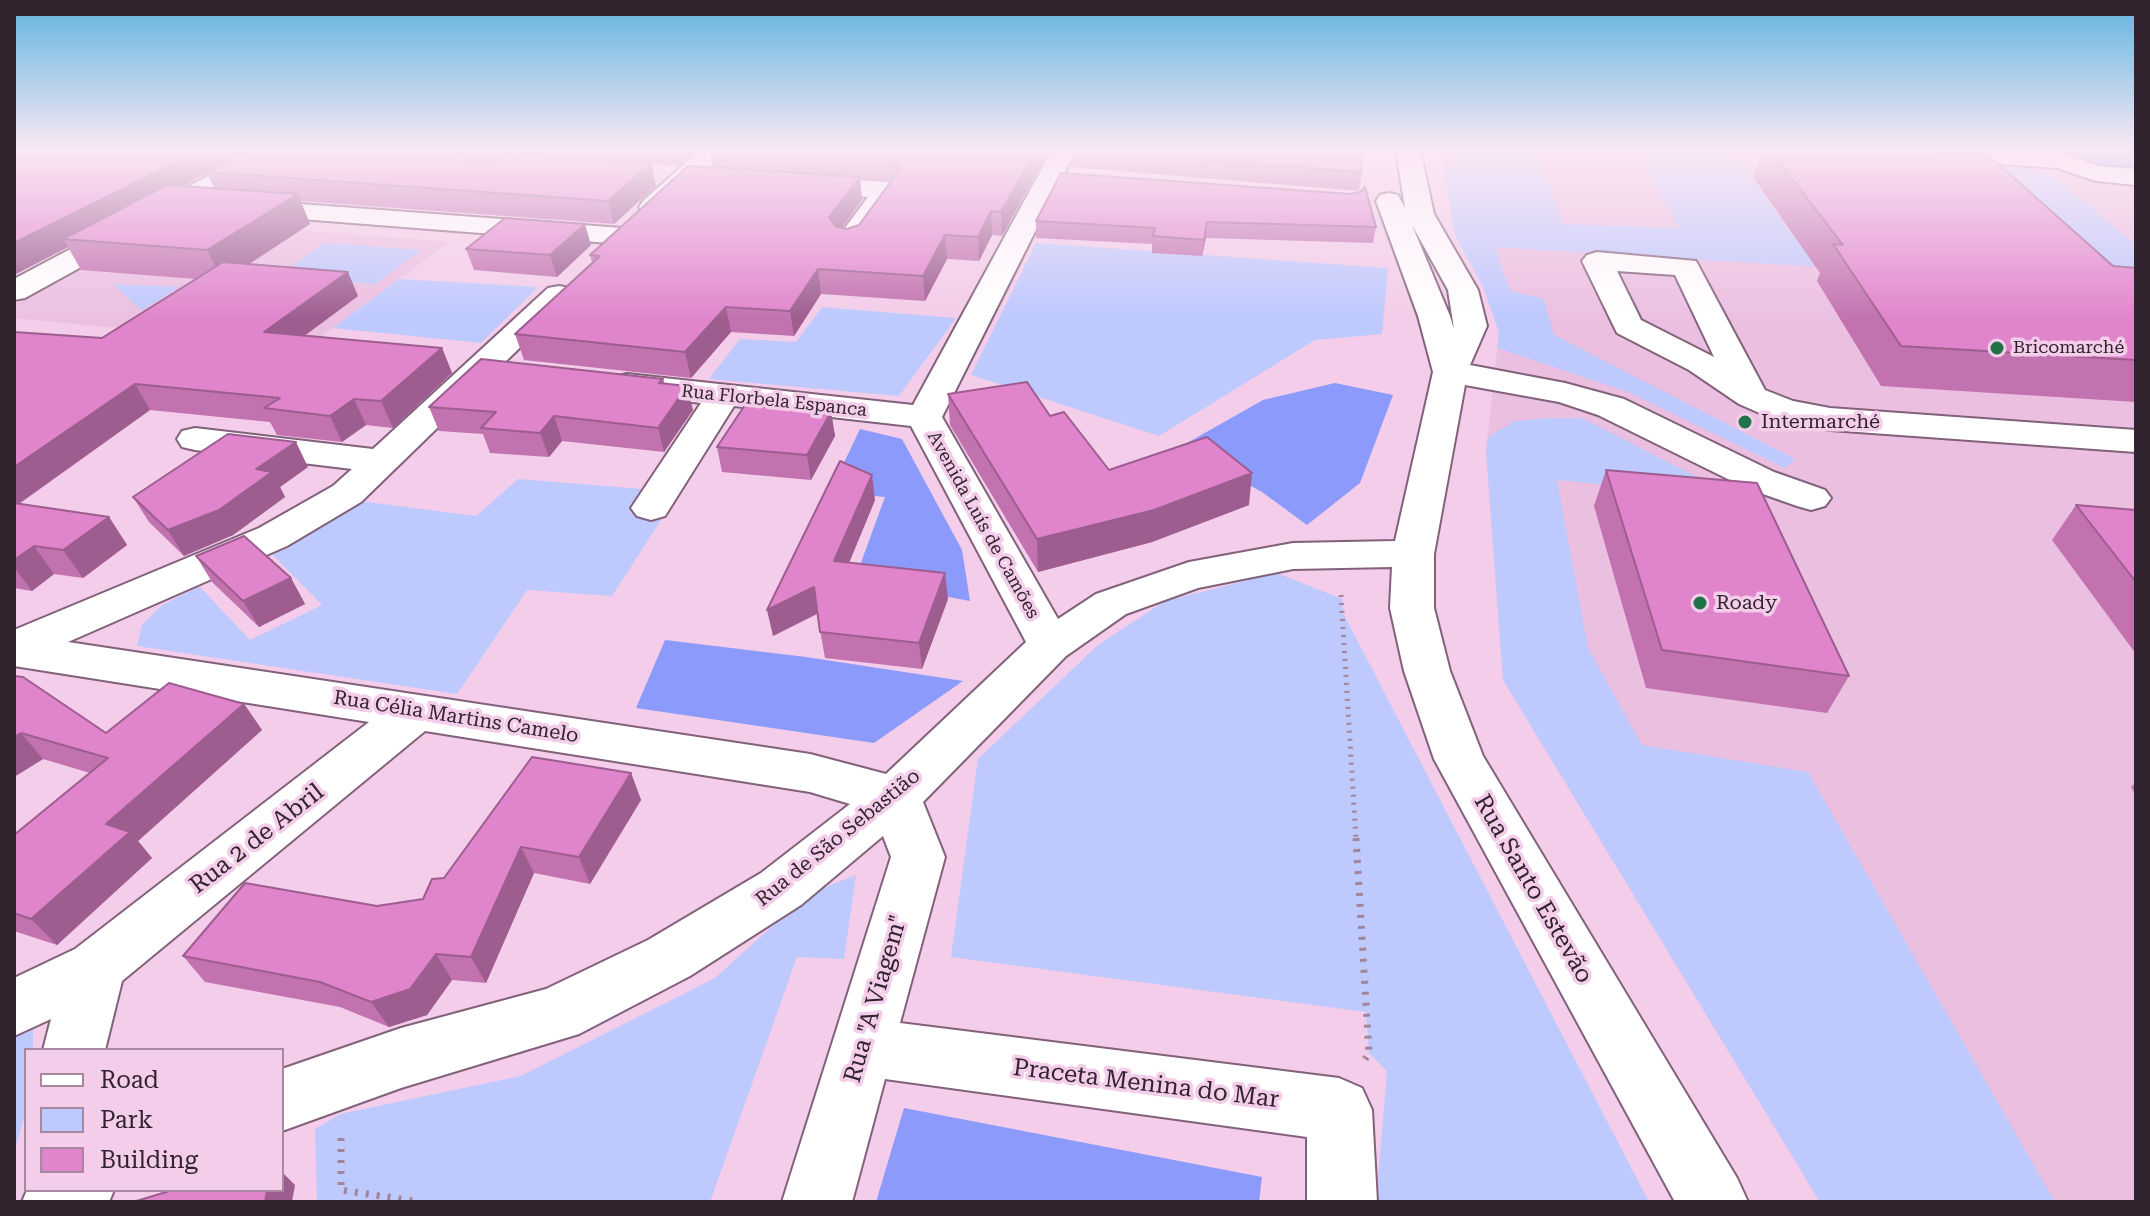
<!DOCTYPE html>
<meta charset="utf-8">
<style>
body{margin:0}
#map{position:relative;width:2150px;height:1216px;overflow:hidden;background:#f3cde9;font-family:"Roboto Serif",serif}
canvas{display:block}
.frame{position:absolute;inset:0;border:16px solid #32242f;pointer-events:none}
.legend{position:absolute;left:24px;top:1048px;width:260px;height:144px;box-sizing:border-box;background:#f3cde9;border:2px solid #a6899f;margin:0;padding:10px 14px;list-style:none;font-size:24px;color:#32242f}
.legend li{display:flex;align-items:center;gap:16px;height:40px}
.legend b{width:40px;border:2px solid #a6899f}
</style>
<div id="map">
<canvas width="2150" height="1216"></canvas>
<div class="frame"></div>
<ul class="legend">
<li><b style="height:10px;background:#fff"></b>Road</li>
<li><b style="height:22px;background:#bec9fe"></b>Park</li>
<li><b style="height:22px;background:#e085cc"></b>Building</li>
</ul>
</div>
<script>
const g = document.querySelector('canvas').getContext('2d');
g.lineJoin = 'round';
function fillPath(path, color) { g.fillStyle = color; g.fill(path, 'evenodd'); }
const toPath = rows => new Path2D(rows.map(r => 'M' + r).join(''));
function strokePath(path, color, width, dash) { g.strokeStyle = color; g.lineWidth = width; g.lineCap = dash ? 'butt' : 'round'; g.setLineDash(dash || []); g.stroke(path); }
function label(font, color, halo, rows, align = 'center') {
  g.font = font + ' "Roboto Serif",serif'; g.lineWidth = 7; g.setLineDash([]); g.textBaseline = 'middle'; g.strokeStyle = halo; g.fillStyle = color; for (const [text, x, y, turn = 0] of rows) {
    g.save(); g.translate(x, y); g.rotate((+turn || 0) * Math.PI / 180); g.textAlign = isNaN(turn) ? turn : align; if (halo) g.strokeText(text, 0, 0); g.fillText(text, 0, 0); g.restore();
  }
}
fillPath(toPath([
 [1441,150,2136,150,2136,1202,1820,1202,1503,680,1486,451,1499,332,1484,288,1455,235],
 [166,219,449,242,308,346,14,318,14,305]
]), '#ebbfe0');
fillPath(toPath([
 [1441,150,1536,150,1563,224,1679,228,1636,150,1733,150,1792,236,2032,250,1945,161,2017,167,2050,174,2136,245,2136,286,1495,247,1510,291,1543,298,1554,335,1795,459,1785,468,1628,392,1497,348,1499,332,1484,289,1455,235],
 [325,243,421,250,376,284,277,277],
 [1036,243,1388,268,1382,334,1315,340,1159,436,971,375],
 [399,279,538,287,481,343,333,328],
 [113,284,179,287,142,311],
 [822,307,956,318,899,396,709,379,740,339,796,342],
 [1547,418,1582,418,1715,486,1723,496,1557,480,1588,648,1642,745,1808,772,2055,1202,1820,1202,1503,680,1486,451,1488,437,1515,421],
 [518,479,679,492,612,596,527,590,457,694,137,646,142,625,161,606,199,586,250,640,322,605,271,553,360,501,476,516],
 [1277,573,1342,599,1343,613,1649,1202,1376,1202,1387,1071,1369,1053,1366,1012,951,957,978,759,1098,645,1165,601],
 [856,875,844,959,797,957,710,1202,317,1202,315,1129,340,1114,521,1076,715,978,808,894],
 [33,1028,33,1050,26,1050,26,1109,14,1154,14,1037]
]), '#bec9fe');
fillPath(toPath([
 [2055,150,2136,150,2136,162,2133,166,2114,167,2093,164],
 [1335,383,1393,395,1360,483,1307,525,1262,492,1180,447,1263,400],
 [860,429,902,439,962,550,970,601,855,579,885,497,830,492],
 [665,640,806,657,963,681,874,743,636,708],
 [904,1108,1262,1177,1259,1202,876,1202]
]), '#8b9afb');
const minor = toPath([
 [257,150,287,150,284,155,25,298,14,300,14,279,257,150],
 [700,150,726,150,663,213,643,213,639,207,643,201,700,150],
 [1052,150,1076,150,942,417,1058,619,1096,594,1189,562,1293,543,1395,541,1433,372,1418,316,1376,201,1380,195,1389,193,1398,195,1405,208,1396,150,1420,150,1434,214,1478,290,1487,326,1470,365,1565,383,1624,399,1774,472,1825,490,1831,498,1825,506,1811,510,1797,506,1746,488,1598,415,1559,402,1465,385,1434,554,1434,608,1450,671,1483,756,1737,1178,1748,1202,1675,1202,1434,759,1404,671,1390,608,1392,567,1293,569,1198,588,1126,614,1066,656,923,802,945,857,900,1023,1339,1078,1362,1088,1372,1110,1377,1202,1307,1202,1307,1137,885,1079,852,1202,782,1202,891,857,883,836,801,905,690,976,579,1034,401,1088,282,1131,282,1069,401,1028,546,989,648,940,761,873,850,804,810,792,425,731,122,981,105,1050,43,1050,51,1019,14,1036,14,978,75,949,369,722,14,666,14,630,259,528,333,486,352,469,195,450,182,447,177,439,182,431,195,428,373,449,548,288,559,286,570,288,574,295,361,502,287,546,68,642,810,754,886,774,1026,642,911,426,734,406,665,516,651,520,637,516,631,508,701,403,627,394,615,391,610,384,615,377,627,374,913,405,1052,150],
 [1412,225,1448,290,1454,329,1450,316,1412,225],
 [801,176,887,182,896,184,900,190,863,242,853,244,843,242,839,236,868,197,792,190,788,184,792,178,801,176],
 [247,200,622,228,632,230,636,236,632,242,622,244,237,214,233,208,237,202,247,200],
 [1597,252,1696,261,1765,390,1793,401,1830,408,2136,430,2136,452,1830,430,1771,418,1739,404,1689,370,1617,333,1582,261,1587,255,1597,252],
 [1617,271,1675,275,1714,357,1641,320,1617,271],
 [27,1190,114,1190,109,1202,22,1202,27,1190]
]);
const major = toPath([
 [1889,150,2051,150,2099,166,2136,169,2136,185,2096,181,2057,168,1901,157,1892,155,1889,150]
]);
strokePath(minor, '#82617a', 4);
strokePath(major, '#82617a', 4);
strokePath(toPath([
 [1341,595,1356,840]
]), '#a1859a', 5, [2, 6]);
strokePath(toPath([
 [1356,838,1369,1053,1365,1059],
 [341,1138,341,1190,420,1202]
]), '#a1859a', 7, [3, 8]);
fillPath(minor, '#fff');
fillPath(major, '#fff');
fillPath(toPath([
 [14,150,697,150,678,166,651,164,656,186,614,224,300,201,310,224,249,264,358,296,305,335,442,348,452,373,393,428,366,425,342,442,277,435,270,422,150,410,19,504,109,517,127,545,83,578,54,574,32,591,14,588,14,332,102,338,196,279,81,270,68,247,14,275],
 [207,173,214,188,183,186],
 [710,150,1048,150,1048,152,1002,236,992,235,979,261,947,259,925,301,821,294,794,336,731,332,691,378,524,360,515,334,592,262,590,255,713,167],
 [860,179,891,182,859,225,847,229,842,228,862,200],
 [1071,150,1362,172,1359,191,1071,167],
 [1763,150,1911,150,2113,266,2136,268,2136,402,1881,386,1817,281,1820,273,1753,177],
 [1061,173,1376,227,1373,243,1206,238,1202,256,1152,253,1152,244,1036,238,1036,221],
 [591,245,557,277,474,270,466,249],
 [663,379,665,384,693,410,664,452,562,441,549,457,490,453,483,434,439,431,429,407],
 [948,394,1050,416,1109,470,1249,505,1152,542,1038,572,950,425],
 [831,412,835,436,811,480,722,472,717,447],
 [308,467,280,487,285,497,233,535,184,556,149,522,133,497],
 [1606,470,1849,676,1827,713,1646,688,1594,506],
 [875,500,849,563,948,599,922,669,825,658,817,613,773,636],
 [2076,505,2136,510,2136,654,2052,540],
 [196,556,291,578,305,604,259,627,212,582],
 [14,676,106,733,244,704,262,730,138,841,152,858,57,945,14,931,14,835,90,773,43,759,14,777],
 [631,773,641,800,590,884,534,873,486,983,452,980,427,1015,389,1027,340,1007,205,982,183,956,423,899,444,878],
 [2136,782,2136,795,2131,787]
]), '#c172af');
fillPath(toPath([
 [200,150,252,150,207,172,207,173,80,241,63,239,68,247,14,275,14,243],
 [467,150,516,150,517,155,471,176,464,154],
 [674,150,697,150,678,166],
 [1036,150,1048,150,1048,152,1002,236,1001,212],
 [651,163,656,186,614,224,608,201],
 [860,177,862,200,832,241,829,217],
 [298,194,310,224,223,281,207,250],
 [991,211,992,235,979,261,978,237],
 [1207,222,1206,238,1202,256,1204,240],
 [585,224,591,245,557,277,550,255],
 [945,235,947,259,925,301,923,276],
 [818,269,821,294,794,336,790,311],
 [348,272,358,296,276,357,264,332],
 [726,307,731,332,691,378,685,352],
 [442,348,452,373,393,428,381,401],
 [135,384,150,410,14,507,14,467],
 [687,386,693,410,664,452,658,428],
 [354,399,366,425,342,442,330,416],
 [831,412,835,436,811,480,807,455],
 [554,416,562,441,549,457,540,433],
 [296,442,308,467,280,487,285,497,233,535,184,556,168,530],
 [1252,473,1249,505,1152,542,1038,572,1037,539],
 [872,475,875,500,839,587,834,561],
 [109,517,127,545,83,578,63,550],
 [34,546,54,574,32,591,14,567,14,560],
 [945,573,948,599,922,669,919,643],
 [291,578,305,604,259,627,243,601],
 [814,587,819,613,773,636,767,610],
 [244,704,262,730,138,841,152,858,57,945,31,919,106,824],
 [21,733,43,759,14,777,14,737],
 [631,773,641,800,590,884,579,857],
 [521,847,534,873,486,983,471,957],
 [436,954,452,980,427,1015,389,1027,371,1002],
 [282,1172,295,1185,292,1202,265,1202,267,1190,282,1190]
]), '#9d5d8f');
const building = toPath([
 [14,150,200,150,14,243,14,150],
 [250,150,467,150,464,154,468,161,479,164,513,155,651,163,608,201,207,172,250,150],
 [752,150,1036,150,1001,212,991,211,978,237,945,235,923,276,818,269,790,311,726,307,685,352,515,334,600,256,590,255,688,166,860,177,829,217,835,226,847,229,859,225,900,169,896,160,752,150],
 [1074,150,1362,150,1362,172,1074,150],
 [1770,150,1911,150,1986,153,2113,266,2136,268,2136,360,1901,346,1833,244,1843,245,1770,150],
 [1061,173,1350,194,1360,192,1365,187,1376,227,1207,222,1204,240,1153,236,1155,228,1036,221,1061,173],
 [167,185,298,194,207,250,63,239,167,185],
 [505,218,585,224,550,255,466,249,505,218],
 [223,262,348,272,264,332,442,348,381,401,354,399,330,416,264,408,280,398,135,384,14,467,14,332,102,338,223,262],
 [481,359,663,379,659,383,687,386,658,428,554,416,540,433,481,428,496,412,429,407,481,359],
 [1027,382,1050,416,1064,412,1109,470,1207,437,1252,473,1154,510,1037,539,948,394,1027,382],
 [745,405,831,412,807,455,717,447,745,405],
 [228,434,296,442,256,469,272,472,219,510,168,530,133,497,228,434],
 [840,461,872,475,834,561,945,573,919,643,820,632,814,587,767,610,840,461],
 [1606,470,1757,483,1849,676,1662,650,1606,470],
 [14,503,109,517,63,550,34,546,14,560,14,503],
 [2076,505,2136,510,2136,582,2076,505],
 [244,536,291,578,243,601,196,556,244,536],
 [14,676,23,677,106,733,169,683,244,704,106,824,130,832,31,919,14,913,14,835,108,758,21,733,14,737,14,676],
 [532,757,631,773,579,857,521,847,471,957,436,954,410,989,371,1002,320,982,183,956,245,883,377,906,423,899,432,879,444,878,532,757],
 [173,1190,267,1190,265,1202,133,1202,173,1190]
]);
fillPath(building, '#e085cc');
strokePath(building, '#9d5d8f', 2);
const sky = g.createLinearGradient(0, 0, 0, 320);
sky.addColorStop(0, '#60b4de');
sky.addColorStop(0.47, '#fae8f5');
sky.addColorStop(1, '#fae8f500');
g.fillStyle = sky;
g.fillRect(0, 0, 2150, 320);
for (const [x, y, r, color] of [
 [1997,348,8,"#1e7447"],
 [1745,422,8,"#1e7447"],
 [1700,603,8,"#1e7447"]
]) { const dot = new Path2D(); dot.arc(x, y, r, 0, 2 * Math.PI); g.fillStyle = color; g.fill(dot); strokePath(dot, '#f3cde9', 3); }
label('18px', '#32242f', '#f3cde9', [
 ["Bricomarché",2013,348]
], 'left');
label('18px', '#32242f', '#f3cde9', [
 ["Rua Florbela Espanca",774,401,6],
 ["Avenida Luís de Camões",983,525,61]
]);
label('20px', '#32242f', '#f3cde9', [
 ["Intermarché",1761,422],
 ["Roady",1716,603]
], 'left');
label('20px', '#32242f', '#f3cde9', [
 ["Rua Célia Martins Camelo",456,717,9],
 ["Rua de São Sebastião",838,838,-39]
]);
label('24px', '#32242f', '#f3cde9', [
 ["Rua 2 de Abril",257,839,-38],
 ["Rua Santo Estevão",1533,889,60],
 ["Rua \"A Viagem\"",876,999,-74],
 ["Praceta Menina do Mar",1146,1084,7]
]);
</script>
